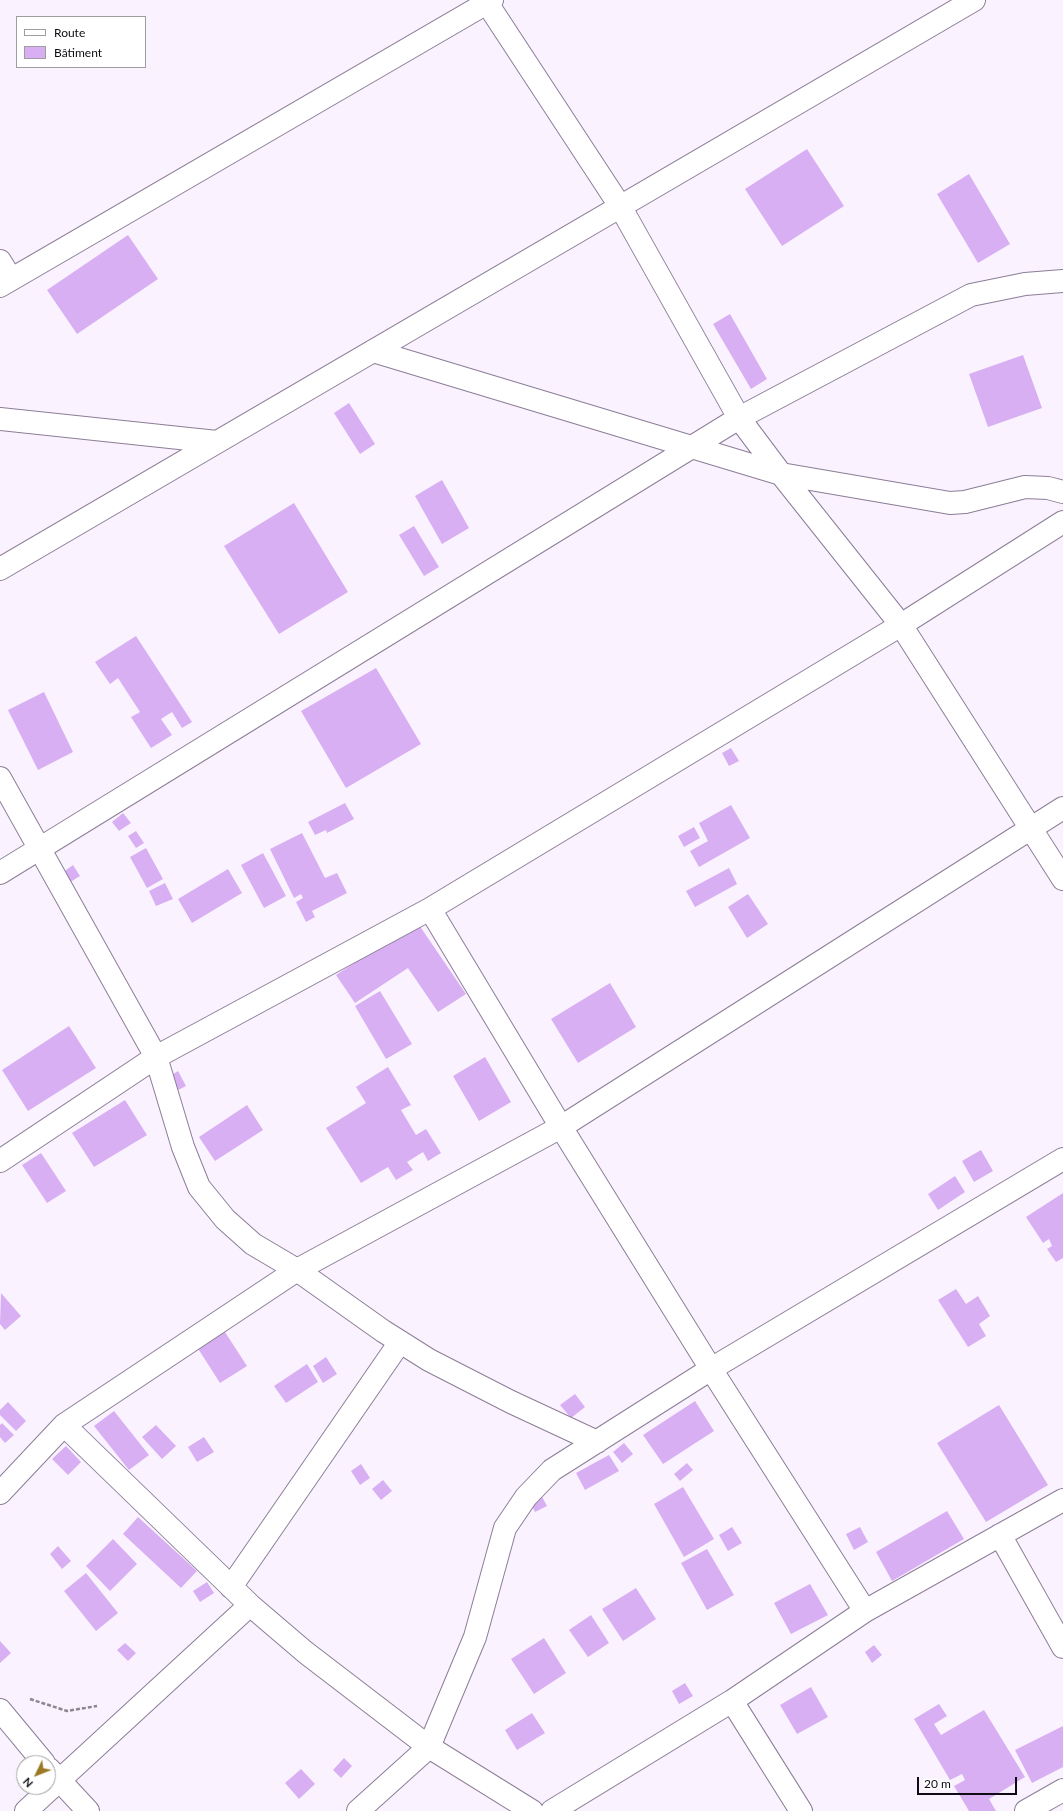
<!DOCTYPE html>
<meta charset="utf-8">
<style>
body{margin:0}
#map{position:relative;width:1063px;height:1811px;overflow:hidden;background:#faf3ff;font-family:Lato,sans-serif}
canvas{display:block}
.legend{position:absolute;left:16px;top:16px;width:130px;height:52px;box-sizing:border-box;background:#fff;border:1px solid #9f9da1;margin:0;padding:5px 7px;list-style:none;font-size:12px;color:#0f0a13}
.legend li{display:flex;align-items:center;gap:8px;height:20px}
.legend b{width:20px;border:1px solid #9f9da1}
.north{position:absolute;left:16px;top:1755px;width:40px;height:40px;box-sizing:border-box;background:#fff;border:1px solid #9f9da1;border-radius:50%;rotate:227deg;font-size:11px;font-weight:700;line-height:16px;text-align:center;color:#0f0a13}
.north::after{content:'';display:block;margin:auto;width:14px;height:18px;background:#9b7924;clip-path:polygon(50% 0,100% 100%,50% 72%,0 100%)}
.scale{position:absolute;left:917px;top:1777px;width:100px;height:18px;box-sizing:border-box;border:2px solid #0f0a13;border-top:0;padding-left:5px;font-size:12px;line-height:14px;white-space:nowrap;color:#0f0a13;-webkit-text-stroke:3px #fff;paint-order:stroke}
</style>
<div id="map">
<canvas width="1063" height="1811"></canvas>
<ul class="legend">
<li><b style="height:5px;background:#fff"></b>Route</li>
<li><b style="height:11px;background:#d8aff3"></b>Bâtiment</li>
</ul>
<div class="north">N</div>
<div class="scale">20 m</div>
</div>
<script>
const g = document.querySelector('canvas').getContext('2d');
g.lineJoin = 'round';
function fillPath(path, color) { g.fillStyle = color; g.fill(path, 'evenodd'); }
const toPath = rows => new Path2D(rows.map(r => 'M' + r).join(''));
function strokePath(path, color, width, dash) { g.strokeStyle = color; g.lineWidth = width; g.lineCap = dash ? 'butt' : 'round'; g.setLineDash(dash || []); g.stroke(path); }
fillPath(toPath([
 [807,149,844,206,782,246,745,189],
 [969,174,1010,244,978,263,937,194],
 [128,235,158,279,77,334,47,290],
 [730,314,767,379,751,389,713,324],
 [1023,355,1042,408,988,427,969,374],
 [349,403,375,444,360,454,334,413],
 [442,480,469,528,442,544,415,496],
 [294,503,348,592,279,634,224,546],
 [414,526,439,567,424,576,399,535],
 [136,636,192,722,182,728,172,712,161,719,172,735,151,748,131,717,140,712,118,678,110,684,95,662],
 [376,668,421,744,346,788,301,711],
 [44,692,73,752,38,770,8,710],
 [731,748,739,761,729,766,722,753],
 [345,803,354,819,327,833,326,830,315,835,308,822],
 [731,805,750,838,699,867,690,851,708,841,699,823],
 [123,813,131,823,119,831,112,822],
 [694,827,700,838,684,847,678,836],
 [136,831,144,843,136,848,128,836],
 [302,833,325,878,337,873,347,893,312,911,315,917,306,922,296,902,303,898,301,894,294,898,270,849],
 [146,848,163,879,147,888,130,857],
 [263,853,286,896,264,908,241,865],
 [73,865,80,876,64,886,58,876],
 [729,868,737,884,695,907,686,891],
 [228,869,242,893,192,923,178,899],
 [165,883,173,899,156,906,149,891],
 [748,894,768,924,747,938,728,907],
 [417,922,466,994,438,1012,408,968,355,1003,336,975],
 [610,983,636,1027,578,1063,551,1019],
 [380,991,412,1044,386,1059,355,1006],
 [69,1026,96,1068,28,1111,2,1070],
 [485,1057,511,1102,479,1121,453,1076],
 [388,1067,411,1105,401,1110,416,1135,426,1129,441,1153,428,1161,423,1152,407,1162,413,1170,396,1180,388,1167,361,1183,326,1128,366,1103,356,1087],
 [178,1071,186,1086,174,1092,167,1078],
 [125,1100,147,1135,94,1167,72,1133],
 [247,1105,263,1130,215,1161,199,1137],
 [981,1150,993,1171,974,1182,962,1161],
 [41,1153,66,1191,47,1203,22,1165],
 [955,1176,965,1192,938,1210,928,1194],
 [1063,1193,1063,1258,1056,1262,1047,1249,1052,1246,1049,1239,1043,1243,1026,1217],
 [956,1289,966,1304,978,1296,990,1316,979,1324,986,1336,968,1347,938,1300],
 [1,1293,21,1316,5,1330,0,1324],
 [223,1329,247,1366,220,1383,197,1347],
 [326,1357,337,1374,323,1383,313,1366],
 [307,1364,318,1382,286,1403,274,1386],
 [575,1394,585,1407,571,1418,560,1405],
 [695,1401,714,1431,663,1464,643,1435],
 [8,1402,26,1421,16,1431,0,1415,0,1410],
 [999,1405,1048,1485,986,1522,937,1443],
 [114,1411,149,1455,129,1470,94,1426],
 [2,1423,14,1435,5,1443,0,1437,0,1425],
 [156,1425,176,1446,162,1459,142,1437],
 [204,1437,214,1452,197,1462,188,1447],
 [624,1443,633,1454,622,1463,613,1452],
 [66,1446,81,1462,68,1475,52,1459],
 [609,1455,619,1471,585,1490,576,1473],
 [687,1463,693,1470,680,1481,674,1474],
 [361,1464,370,1478,360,1485,351,1471],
 [383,1480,392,1491,381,1500,372,1489],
 [683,1487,714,1539,684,1557,654,1504],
 [540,1493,547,1506,535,1512,529,1499],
 [947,1511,964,1539,892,1581,876,1552],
 [138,1517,197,1571,181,1588,123,1534],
 [732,1527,742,1543,728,1551,719,1535],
 [860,1527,868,1542,854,1550,846,1534],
 [113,1539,137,1564,110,1591,86,1566],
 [58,1546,71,1561,62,1569,50,1554],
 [707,1549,734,1595,707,1610,681,1563],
 [86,1573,118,1613,96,1631,64,1591],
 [207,1582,214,1593,200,1602,193,1591],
 [810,1584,828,1615,791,1634,774,1603],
 [636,1588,656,1619,623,1641,602,1609],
 [591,1615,609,1643,588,1657,569,1630],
 [544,1638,566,1673,534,1694,511,1659],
 [0,1641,11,1653,0,1663],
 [125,1643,136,1653,128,1661,117,1650],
 [874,1645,882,1655,872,1663,865,1652],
 [685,1683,693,1696,679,1704,672,1691],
 [811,1687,828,1717,797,1734,780,1705],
 [939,1704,947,1716,934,1724,941,1735,984,1710,1025,1777,989,1799,996,1811,969,1811,954,1786,965,1780,962,1774,950,1780,914,1719],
 [532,1713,545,1733,517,1750,505,1730],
 [1063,1726,1063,1767,1032,1783,1015,1750],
 [344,1758,352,1766,341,1778,333,1770],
 [301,1769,315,1784,299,1799,285,1783]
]), '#d8aff3');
const minor = toPath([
 [485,0,620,206,739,418,781,474,901,625,1063,879],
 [0,261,11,279],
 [0,286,492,0],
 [373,351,781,474,950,503,965,502,1025,487,1048,488,1063,492],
 [0,419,217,442],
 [0,569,974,0],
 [0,778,156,1057,183,1147,199,1187,225,1219,253,1244,297,1270,383,1331,429,1360,511,1402,597,1442],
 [0,873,739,418,971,295,1025,284,1063,281],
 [430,909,561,1127,711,1369,865,1611],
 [0,1161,156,1057,430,909,901,625,1063,522],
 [64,1425,250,1605,305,1652,429,1747,532,1811],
 [0,1493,64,1425,297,1270,561,1127,1063,808],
 [1000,1535,1063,1647],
 [231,1587,400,1342],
 [732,1701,801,1811],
 [0,1710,44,1763],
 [49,1769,88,1811],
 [26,1811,250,1605],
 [358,1811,429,1747,475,1637,505,1528,526,1497,552,1470,711,1369,1063,1159],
 [552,1811,732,1701,865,1611,1063,1500],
 [1026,1811,1063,1790]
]);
strokePath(minor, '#8c7d97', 24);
strokePath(toPath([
 [30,1699,67,1711,97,1706]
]), '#8c8691', 2.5, [4, 2]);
strokePath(minor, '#fff', 22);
</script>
